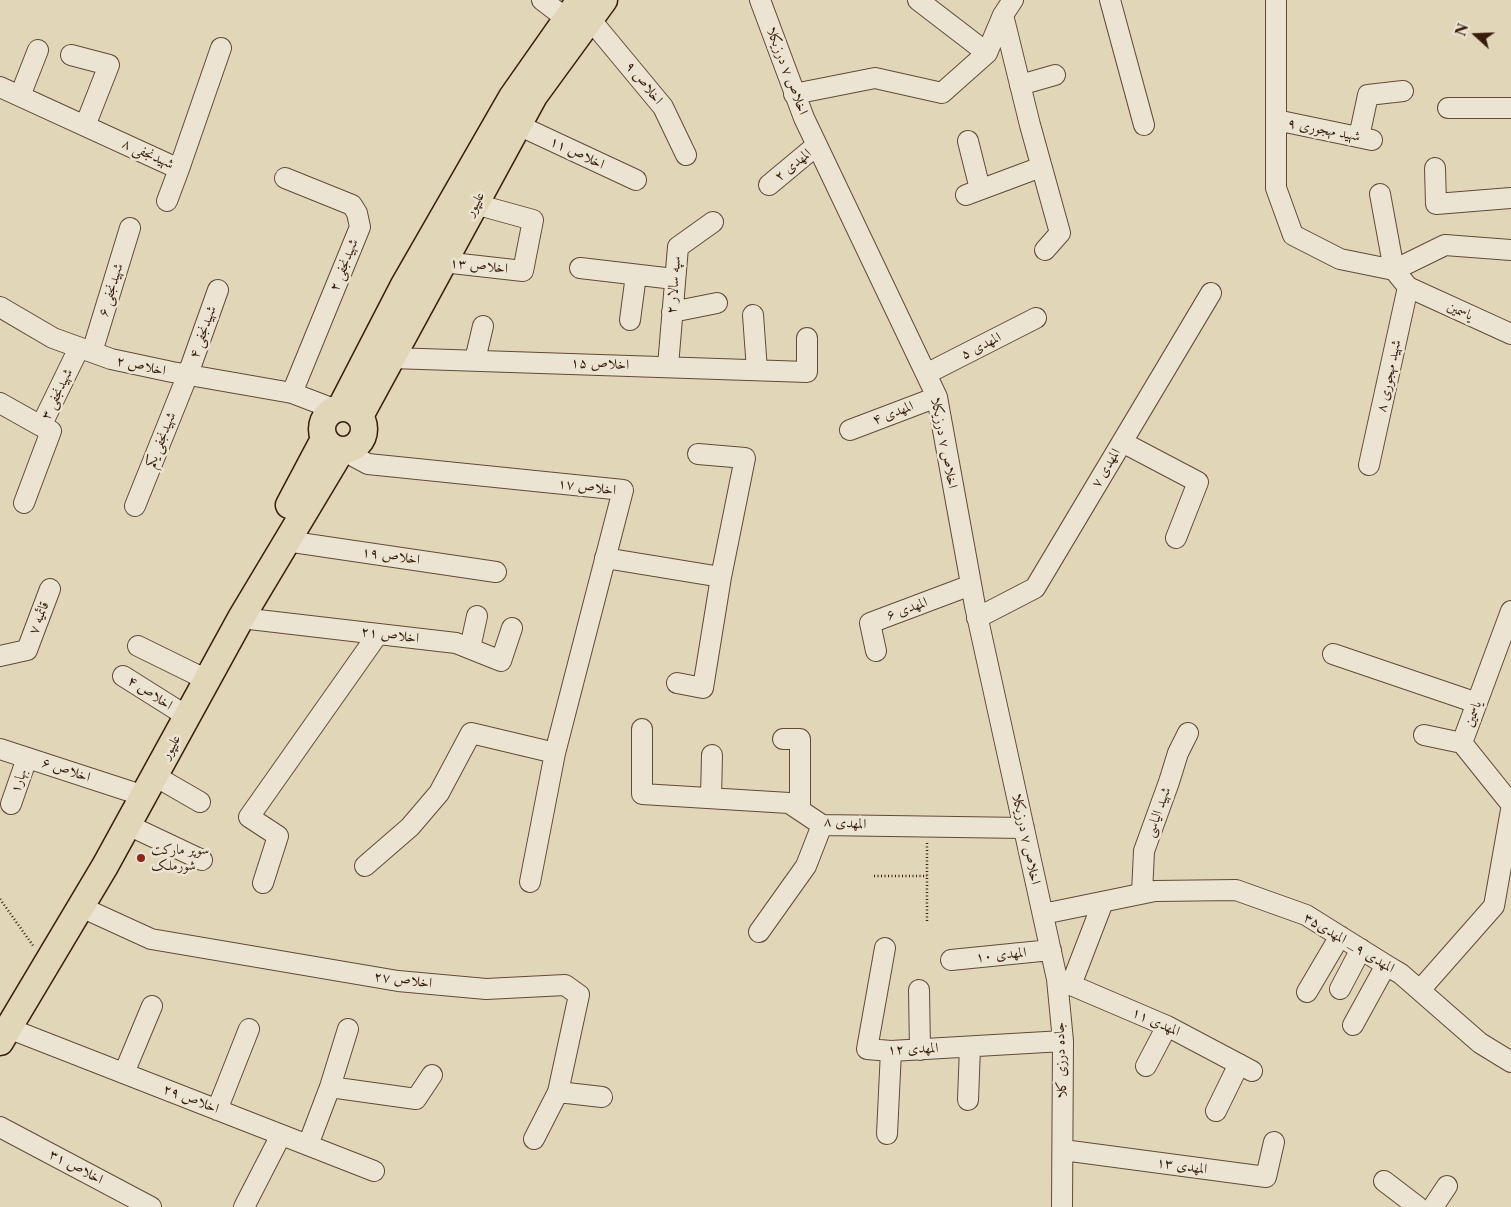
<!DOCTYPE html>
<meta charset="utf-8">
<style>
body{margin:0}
#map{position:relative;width:1511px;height:1207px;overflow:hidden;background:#e2d6b9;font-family:"Libre Caslon Text",serif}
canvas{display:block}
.north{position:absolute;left:1451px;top:10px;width:50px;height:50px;-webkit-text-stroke:4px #ece4d2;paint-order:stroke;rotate:290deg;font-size:14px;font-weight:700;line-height:20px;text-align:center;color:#381c0c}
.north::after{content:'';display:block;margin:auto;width:18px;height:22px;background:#381c0c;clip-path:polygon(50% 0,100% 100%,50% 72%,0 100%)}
</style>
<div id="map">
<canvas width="1511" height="1207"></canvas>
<div class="north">N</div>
</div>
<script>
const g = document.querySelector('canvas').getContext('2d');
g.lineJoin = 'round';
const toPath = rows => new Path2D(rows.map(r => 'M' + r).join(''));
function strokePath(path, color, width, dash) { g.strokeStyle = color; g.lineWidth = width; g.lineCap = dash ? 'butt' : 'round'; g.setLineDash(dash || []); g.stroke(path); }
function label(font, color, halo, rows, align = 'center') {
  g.font = font + ' "Libre Caslon Text",Amiri,serif'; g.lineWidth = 5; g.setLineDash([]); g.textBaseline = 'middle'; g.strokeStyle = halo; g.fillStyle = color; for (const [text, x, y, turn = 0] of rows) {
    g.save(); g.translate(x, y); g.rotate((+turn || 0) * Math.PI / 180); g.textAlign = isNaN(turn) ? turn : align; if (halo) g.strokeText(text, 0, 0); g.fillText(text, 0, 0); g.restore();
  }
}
const minor = toPath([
 [542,0,567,19],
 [760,0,804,118,937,397,975,606,1057,979,1063,1041,1062,1207],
 [918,0,987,53],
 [1110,0,1144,125],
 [1276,0,1276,188,1293,235,1340,259,1394,270,1445,245,1511,250],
 [1003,15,1030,125,1060,233,1045,250],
 [590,19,663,107,686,155],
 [71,55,109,65,85,126],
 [1020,85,1055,75],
 [0,87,179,169,221,48],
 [794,94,875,78,942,93,987,53,1003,15,1013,0],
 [20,96,38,50],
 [1448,108,1511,108],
 [1276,120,1372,140],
 [518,125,636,180],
 [1359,137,1368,95,1403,91],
 [968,141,980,189],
 [1435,168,1436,204,1511,198],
 [285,178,352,205,357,213,360,227,292,393],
 [769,185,817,145],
 [1380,194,1394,270,1408,287,1511,334],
 [966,195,1041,167],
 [167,201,179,169],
 [443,262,523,271,533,220,475,204],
 [580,268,674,279],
 [0,307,53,338,111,359,172,372,292,393,334,409],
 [672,312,717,303],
 [753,315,757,370],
 [630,320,636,275],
 [92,352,130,228],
 [392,358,807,372,807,338],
 [475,360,483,326],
 [668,366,678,247,713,222],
 [926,374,1036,318],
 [0,403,41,426,79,348],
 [850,430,937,397],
 [1122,442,1198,482,1176,538],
 [348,450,355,457,368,464,623,490,555,753,530,882],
 [698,454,745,458,721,577],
 [1369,465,1408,287],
 [24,503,51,431,41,426],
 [135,506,188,374,218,290],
 [286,541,496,572],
 [605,558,721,577,703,688,677,683],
 [1511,611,1462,743,1511,804],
 [241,618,456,643,501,661,512,628],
 [977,618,1035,588,1211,293],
 [138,646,197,675],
 [470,648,477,616],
 [876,651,870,623,971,585],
 [1333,654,1477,703],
 [0,656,27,650,50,589],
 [123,676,177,710],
 [642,729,642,794,789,803,822,825,1024,828],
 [1424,735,1462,743],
 [783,739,800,739,800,810],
 [0,749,132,792],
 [155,776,200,802],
 [711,798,712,755],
 [11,804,27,758],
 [128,825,202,860],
 [365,866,410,827,439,793,471,733,555,753],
 [263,883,278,836,249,817,378,634],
 [1142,893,1144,851,1169,782,1178,753,1188,733],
 [81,907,151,939,398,981,486,989,565,985,579,995,558,1092,534,1139],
 [1043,914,1155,891,1236,890,1306,915,1386,965,1401,974,1480,1043,1511,1062],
 [759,932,806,866,822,825],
 [885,948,867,1049,891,1051,1063,1041],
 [951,960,1051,950],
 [1057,979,1167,1026,1252,1071],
 [1071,985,1103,902],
 [1340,989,1361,949],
 [919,990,920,1050],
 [1420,990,1494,906,1511,810],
 [1307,992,1340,936],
 [1353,1025,1386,965],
 [8,1028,374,1171],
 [1146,1066,1167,1026],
 [124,1073,152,1006],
 [330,1087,348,1029],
 [558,1092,602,1097],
 [968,1100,970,1047],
 [217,1110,249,1029],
 [1216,1111,1239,1064],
 [0,1127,151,1207],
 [887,1134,891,1051],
 [308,1145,330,1087,416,1099,432,1075],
 [1063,1150,1266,1177,1274,1142],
 [1384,1181,1418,1207],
 [244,1207,281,1135],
 [1433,1207,1447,1186]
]);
const major = toPath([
 [341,407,404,285,512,97,580,0],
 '322 429a21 21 0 1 1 42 0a21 21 0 1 1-42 0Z',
 [360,416,534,96,604,0],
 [289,505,324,439],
 [0,1042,105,866,241,618,341,451]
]);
strokePath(minor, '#624a37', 22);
strokePath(major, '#381c0c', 29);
strokePath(toPath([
 [927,843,927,922],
 [874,876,927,876],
 [0,899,34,947]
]), '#381c0c', 2.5, [1, 2.5]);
strokePath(minor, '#ece4d2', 20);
strokePath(major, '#e2d6b9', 26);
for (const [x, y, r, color] of [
 [141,858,5,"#8f2418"]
]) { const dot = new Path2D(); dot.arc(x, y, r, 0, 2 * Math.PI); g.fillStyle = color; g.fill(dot); strokePath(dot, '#ece4d2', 2); }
label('14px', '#381c0c', '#ece4d2', [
 ["اخلاص ۷ درزیکلا",787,71,69],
 ["اخلاص ۹",644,83,51],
 ["شهید مهجوری ۹",1324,130,11],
 ["اخلاص ۱۱",577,153,25],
 ["شهیدنجفی ۸",148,154,24],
 ["المهدی ۲",793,165,-39],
 ["علیپور",475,204,-61],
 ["شهیدنجفی ۲",344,265,-68],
 ["اخلاص ۱۳",479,266,6],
 ["سپه سالار ۲",674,285,-85],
 ["شهیدنجفی ۶",111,290,-73],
 ["یاسمین",1460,311,24],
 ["شهیدنجفی ۴",203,332,-70],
 ["المهدی ۵",981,346,-27],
 ["اخلاص ۱۵",600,364,2],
 ["اخلاص ۲",141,366,12],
 ["شهید مهجوری ۸",1389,376,-78],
 ["شهیدنجفی ۳",57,394,-64],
 ["المهدی ۴",893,413,-21],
 ["شهیدنجفی یکم",161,440,-68],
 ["اخلاص ۷ درزیکلا",944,443,79],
 ["المهدی ۷",1106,468,-59],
 ["اخلاص ۱۷",587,487,7],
 ["اخلاص ۱۹",391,556,8],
 ["المهدی ۶",907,609,-20],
 ["قائمیه ۷",39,618,-69],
 ["اخلاص ۲۱",390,635,7],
 ["اخلاص ۴",150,693,33],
 ["یاسمین",1473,714,-70],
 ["علیپور",171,747,-61],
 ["اخلاص ۶",66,770,18],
 ["بهار۱",19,781,-71],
 ["شهید الیاسی",1158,812,-70],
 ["المهدی ۸",845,823,4],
 ["اخلاص ۷ درزیکلا",1026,839,78],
 ["المهدی ۹_ المهدی۳۵",1349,943,31],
 ["المهدی ۱۰",1001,955,-6],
 ["اخلاص ۲۷",403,980,7],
 ["المهدی ۱۱",1156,1022,24],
 ["المهدی ۱۲",913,1049,-2],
 ["جاده درزی کلا",1061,1060,-92],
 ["اخلاص ۲۹",191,1099,21],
 ["المهدی ۱۳",1182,1166,8],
 ["اخلاص ۳۱",76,1167,28]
]);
label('14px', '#381c0c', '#ece4d2', [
 ["سوپر مارکت",151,850],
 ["شورملک",151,866]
], 'left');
</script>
